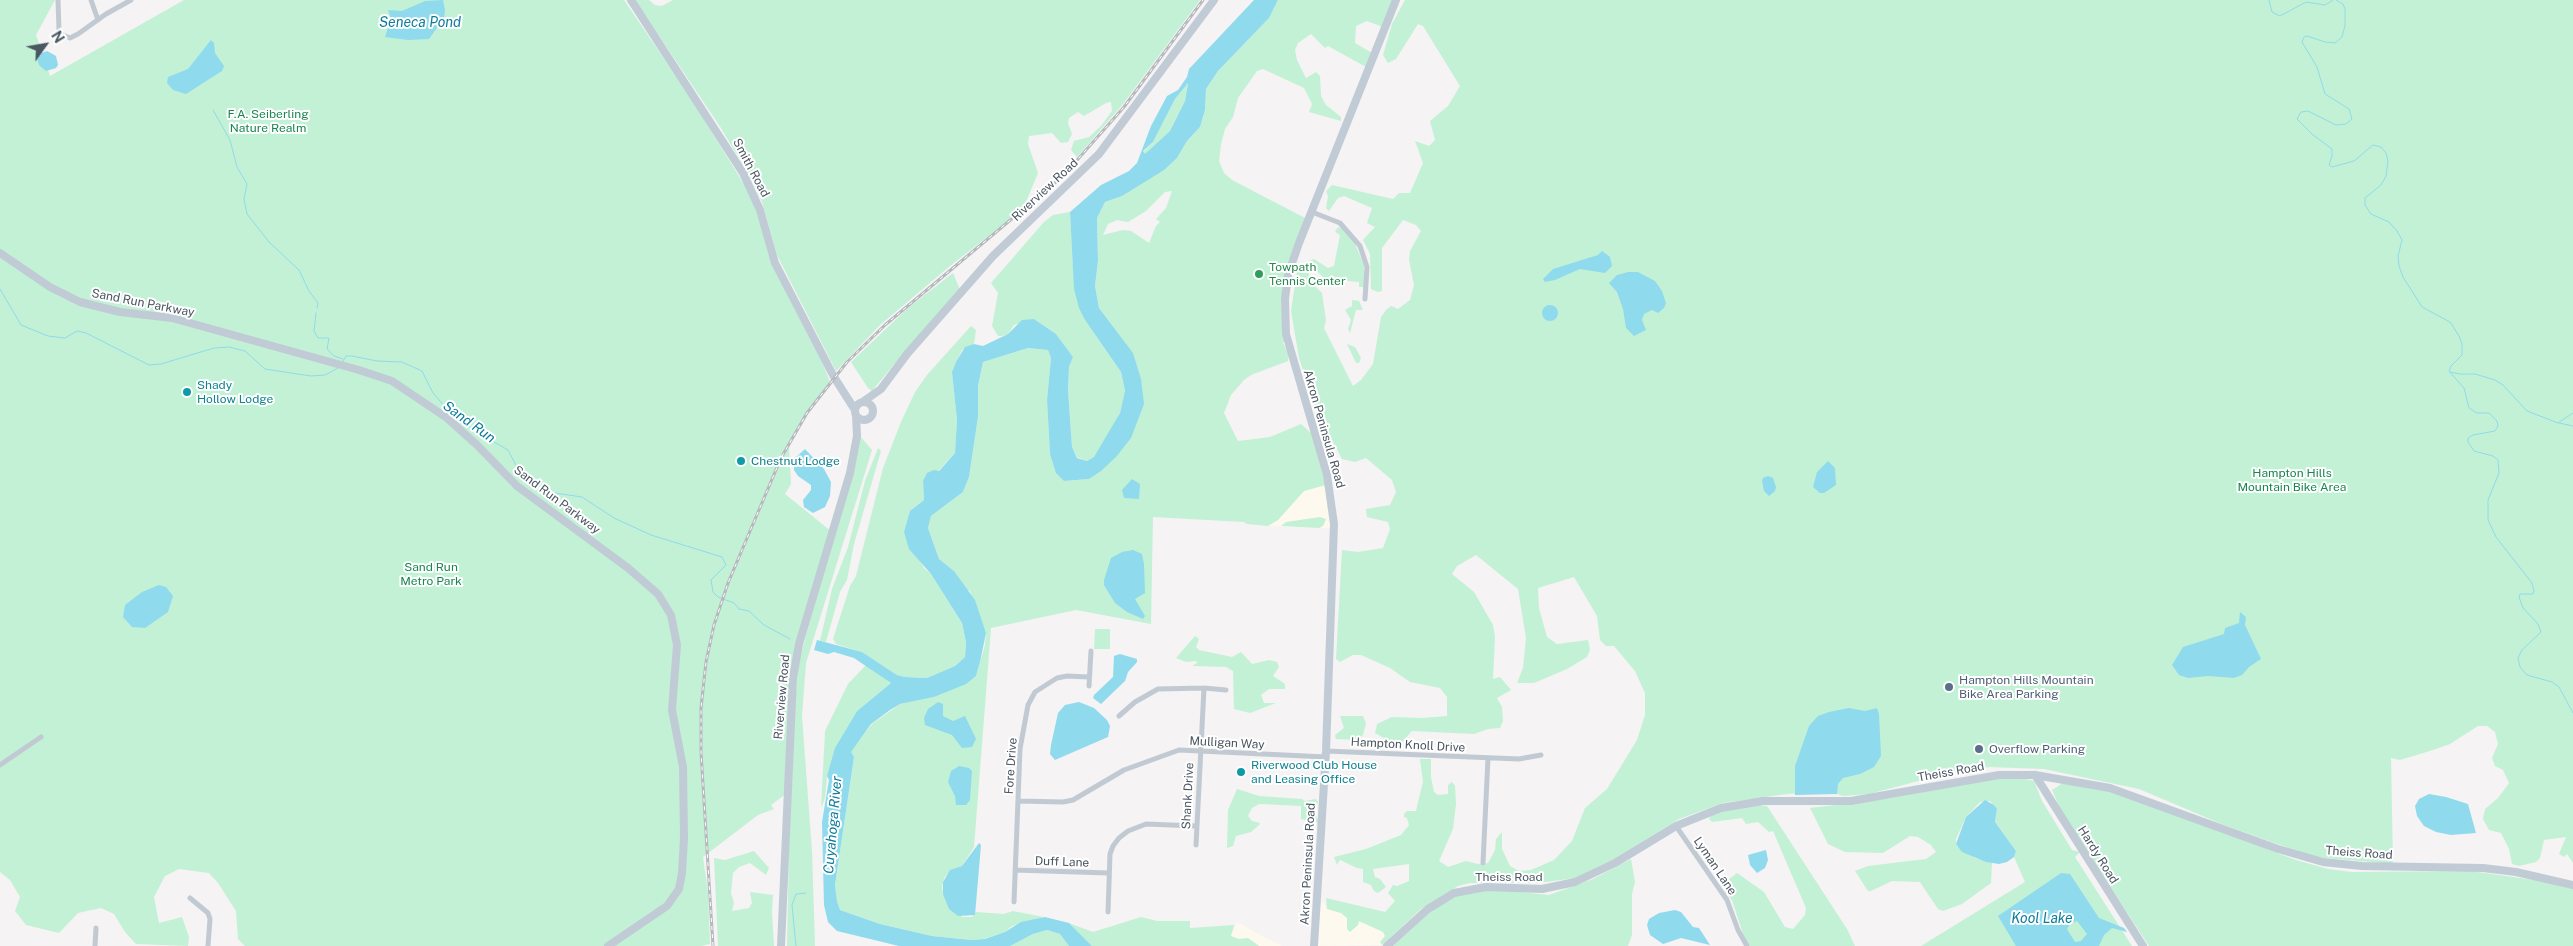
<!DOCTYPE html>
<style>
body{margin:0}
#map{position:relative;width:2573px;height:946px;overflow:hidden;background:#f5f3f3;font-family:"Public Sans",sans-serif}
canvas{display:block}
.north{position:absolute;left:20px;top:20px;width:50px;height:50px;-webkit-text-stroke:4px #fff;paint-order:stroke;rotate:58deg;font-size:14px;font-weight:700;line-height:20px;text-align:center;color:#4a5661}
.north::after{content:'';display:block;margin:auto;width:18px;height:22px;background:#4a5661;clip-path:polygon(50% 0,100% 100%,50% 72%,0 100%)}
</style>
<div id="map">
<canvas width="2573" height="946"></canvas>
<div class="north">N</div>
</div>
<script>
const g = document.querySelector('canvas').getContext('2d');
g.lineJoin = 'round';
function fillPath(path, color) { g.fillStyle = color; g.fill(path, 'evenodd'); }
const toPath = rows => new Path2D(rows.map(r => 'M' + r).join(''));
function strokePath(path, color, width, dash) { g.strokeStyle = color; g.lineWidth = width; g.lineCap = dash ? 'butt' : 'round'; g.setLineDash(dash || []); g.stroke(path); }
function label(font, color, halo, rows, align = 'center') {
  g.font = font + ' "Public Sans",sans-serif'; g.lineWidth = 4; g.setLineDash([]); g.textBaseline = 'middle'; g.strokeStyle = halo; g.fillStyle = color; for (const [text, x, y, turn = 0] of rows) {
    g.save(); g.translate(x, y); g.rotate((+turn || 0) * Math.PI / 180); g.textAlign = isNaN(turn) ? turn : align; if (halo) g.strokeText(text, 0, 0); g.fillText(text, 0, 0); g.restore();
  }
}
fillPath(toPath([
 [1326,485,1331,528,1268,526,1278,520,1304,491],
 [1322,900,1327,909,1341,913,1347,918,1347,929,1358,921,1383,932,1385,936,1381,942,1382,945,1316,946],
 [1237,922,1264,937,1282,946,1259,946,1248,938,1239,939,1231,936]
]), '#fdf9ef');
fillPath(toPath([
 [0,0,55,0,36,35,50,76,184,0,624,0,686,91,747,189,759,217,773,267,823,364,830,382,807,413,789,445,791,484,785,494,832,532,799,644,787,793,771,805,774,809,758,815,703,857,708,892,710,944,701,946,245,946,238,939,236,911,218,883,209,873,179,869,165,876,154,897,159,923,182,917,189,937,188,946,136,944,125,932,114,914,101,908,78,913,59,933,26,925,15,911,20,897,10,880,0,872],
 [635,0,649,0,655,5,662,6,673,0,1200,0,1123,104,1077,157,1071,150,1074,141,1089,137,1101,126,1112,111,1111,102,1106,103,1084,116,1078,112,1069,118,1068,123,1072,134,1068,142,1061,143,1052,133,1029,136,1028,144,1038,173,1023,209,950,266,880,325,836,371,777,255,762,202,746,170,721,128],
 [1278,0,1394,0,1383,27,1367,21,1356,26,1355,43,1372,53,1366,67,1328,46,1325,48,1311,34,1298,43,1295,50,1297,60,1306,78,1316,72,1320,76,1321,96,1326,105,1341,117,1341,121,1309,112,1312,104,1304,88,1263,69,1257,71,1238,98,1233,117,1225,129,1221,144,1219,161,1224,173,1232,180,1307,219,1289,265,1281,304,1285,339,1283,343,1289,354,1288,361,1251,375,1244,380,1231,395,1224,413,1238,441,1270,437,1301,424,1311,433,1326,485,1304,491,1278,520,1268,526,1247,524,1244,522,1153,517,1151,624,1076,610,991,628,974,847,962,866,951,870,944,878,942,887,943,894,962,917,972,917,976,912,1004,914,1013,911,1044,917,1012,926,1005,932,984,939,971,940,932,936,880,924,840,910,837,901,835,885,854,757,850,752,872,724,900,704,934,697,976,676,985,645,986,633,970,591,965,589,954,571,939,559,928,528,931,516,963,492,969,477,978,417,978,386,983,362,1028,348,1048,350,1051,358,1047,400,1050,454,1064,481,1089,479,1116,457,1133,354,1099,308,1095,286,1098,261,1097,218,1105,202,1122,196,1177,158,1187,141,1200,127,1205,110,1206,89,1218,71,1269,18],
 [1172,191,1166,208,1156,219,1160,222,1156,226,1149,243,1131,231,1123,230,1103,235,1108,224,1117,220,1128,222,1146,211,1165,192],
 [1405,0,2573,0,2573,863,2567,854,2564,857,2559,854,2566,837,2544,840,2540,858,2536,862,2519,866,2512,864,2509,849,2501,833,2489,830,2483,819,2485,809,2498,798,2509,783,2503,770,2495,766,2492,758,2498,744,2495,732,2487,726,2478,726,2450,744,2433,750,2400,760,2391,758,2393,864,2314,857,2224,825,2139,789,2044,769,1989,767,1945,774,1869,794,1843,796,1837,794,1837,791,1787,794,1723,803,1679,819,1611,861,1575,878,1539,883,1470,883,1458,886,1421,909,1382,945,1380,942,1385,936,1383,932,1359,921,1358,925,1350,932,1347,929,1347,918,1341,913,1327,909,1326,898,1385,912,1395,901,1388,893,1393,885,1397,886,1409,881,1409,864,1373,869,1375,877,1380,879,1386,887,1378,893,1374,891,1371,885,1363,882,1363,869,1357,868,1340,860,1337,865,1334,857,1366,849,1401,835,1409,825,1407,818,1404,817,1404,814,1407,811,1416,811,1418,802,1423,782,1420,759,1431,759,1431,777,1434,792,1438,795,1448,794,1448,785,1452,782,1455,786,1456,804,1453,829,1439,861,1448,867,1466,861,1478,864,1488,863,1495,850,1496,839,1502,832,1502,849,1510,866,1519,871,1531,870,1554,860,1572,841,1585,808,1607,789,1637,740,1645,715,1645,693,1635,671,1614,646,1606,646,1600,640,1597,616,1574,577,1538,588,1539,608,1547,637,1557,644,1588,640,1590,650,1587,657,1567,669,1534,683,1517,683,1523,668,1526,638,1518,589,1476,555,1457,566,1452,574,1474,592,1493,625,1495,637,1493,679,1500,677,1511,690,1497,698,1502,707,1503,721,1500,728,1488,729,1474,734,1412,731,1402,742,1393,743,1375,733,1377,724,1392,717,1422,718,1447,716,1447,697,1440,688,1410,682,1390,668,1361,655,1353,655,1340,662,1336,659,1342,550,1358,552,1383,548,1390,529,1388,522,1367,517,1366,509,1390,505,1396,492,1392,480,1366,458,1355,462,1342,459,1319,416,1309,389,1299,358,1291,311,1297,271,1300,265,1314,259,1328,268,1334,266,1340,235,1335,232,1338,227,1342,228,1355,244,1364,265,1364,287,1359,287,1359,282,1325,279,1316,270,1309,273,1309,281,1322,293,1326,320,1324,328,1353,386,1361,380,1373,364,1381,317,1386,310,1391,306,1398,309,1410,300,1414,285,1409,260,1410,251,1421,231,1416,225,1403,220,1382,248,1382,291,1378,292,1371,289,1370,254,1363,240,1375,227,1367,223,1372,208,1344,196,1338,198,1329,211,1326,208,1328,196,1326,191,1332,185,1393,199,1399,193,1410,193,1423,163,1415,141,1429,146,1435,140,1430,121,1448,106,1460,86,1423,26,1418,24,1396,59,1388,63,1383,55,1392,24],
 [1188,82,1185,101,1170,131,1145,155,1143,152,1153,142,1175,99],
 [1070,212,1073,266,1085,320,1121,372,1125,392,1120,413,1111,431,1094,457,1087,461,1077,457,1072,447,1068,390,1069,367,1073,357,1056,334,1034,319,1014,325,1008,334,1002,336,998,336,992,326,998,293,991,283,1044,222,1053,215],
 [953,273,960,290,901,356,872,391,868,388,851,362,908,308],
 [1352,300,1359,301,1363,310,1356,310,1350,333,1348,329,1351,320,1345,310,1352,306],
 [971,326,976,330,974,344,962,350,952,372,957,420,955,453,938,471,923,481,924,500,910,511,907,528,904,530,924,568,931,574,962,623,966,642,965,657,955,666,927,678,905,677,897,675,862,652,836,644,833,639,850,586,856,576,883,468,901,422,915,392,927,375],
 [1347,344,1355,347,1361,358,1359,363,1356,363],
 [860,436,872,450,806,663,802,716,812,851,815,946,787,946,791,754,798,665],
 [878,448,881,451,854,544,847,580,840,592,826,642,820,641,832,589,848,547,865,481],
 [1320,517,1326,519,1323,526,1319,528,1281,526,1286,522],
 [1095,629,1110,629,1110,649,1094,649],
 [1195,636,1199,639,1196,647,1199,650,1232,657,1241,652,1252,664,1269,660,1277,662,1279,667,1273,676,1285,684,1285,689,1269,689,1261,695,1264,703,1276,703,1250,713,1234,709,1233,671,1226,667,1192,666,1197,663,1196,661,1186,662,1176,658],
 [866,665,891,683,857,711,840,740,827,776,825,798,821,808,825,731,848,684],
 [1340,716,1363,716,1366,723,1363,735,1358,740,1336,739,1335,735,1344,728],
 [2013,776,2034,781,2042,801,2069,845,2072,850,2080,852,2075,857,2132,946,1921,946,2025,882,2014,857,2016,851,1995,822,1997,809,1990,801,1980,802,1966,817,1956,839,1956,844,1975,858,1992,863,1991,883,1962,904,1943,911,1938,909,1920,882,1892,881,1871,891,1868,891,1855,871,1868,866,1926,859,1936,852,1931,845,1918,837,1910,836,1883,853,1845,852,1828,844,1810,808,1886,799],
 [2063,783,2102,788,2296,860,2328,869,2352,872,2470,871,2542,881,2573,889,2573,946,2149,946,2064,817,2052,790],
 [1237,789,1259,796,1302,799,1305,801,1316,799,1318,802,1315,813,1319,823,1301,819,1301,806,1259,804,1252,808,1248,816,1252,821,1260,823,1259,825,1251,832,1236,836,1233,846,1227,848,1228,810],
 [1756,805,1767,806,1847,929,1855,946,1750,946,1745,940,1732,900,1725,892,1723,884,1737,873,1764,892,1785,927,1793,929,1805,915,1806,908,1773,831,1769,832,1758,822,1746,824,1742,818,1712,822,1709,819,1712,813],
 [754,851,769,868,766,875,750,863,739,867,733,873,731,893,734,903,732,911,749,908,752,903,750,892,773,895,772,912,774,946,718,946,714,858,725,860],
 [1631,859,1635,882,1632,894,1632,935,1628,946,1393,946,1444,900,1484,888,1549,895,1593,879],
 [1141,917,1157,921,1190,921,1190,928,1234,925,1231,936,1239,939,1248,938,1259,946,1092,946,1069,923,1093,932],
 [1047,930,1060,934,1069,946,1010,946,1033,934]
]), '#c3f1d5');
fillPath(toPath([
 [443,0,445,10,444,18,429,39,408,40,385,37,391,19,388,10,402,11,425,1],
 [1254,0,1278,0,1269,18,1218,71,1206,89,1205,110,1200,127,1187,141,1177,158,1164,170,1122,196,1105,202,1097,218,1098,261,1095,286,1099,308,1133,353,1141,379,1144,404,1131,438,1116,457,1101,471,1089,479,1064,481,1056,473,1050,454,1047,400,1051,358,1048,350,1028,348,983,362,978,386,978,417,969,477,963,492,931,516,928,528,939,559,954,571,975,600,986,633,980,662,976,676,966,684,934,697,900,704,890,710,871,724,851,752,854,757,835,885,837,901,840,910,880,924,932,936,971,940,985,939,1005,932,1021,922,1045,917,1069,923,1092,946,1069,946,1060,934,1047,930,1033,934,1010,946,899,946,837,931,828,922,824,905,822,822,829,780,827,776,835,748,857,711,891,683,854,658,834,652,828,654,814,650,817,640,862,652,897,675,905,677,927,678,955,666,965,657,966,642,962,623,931,574,909,549,904,532,910,511,924,500,923,481,927,473,934,470,939,471,955,453,957,420,952,372,956,362,965,347,974,344,983,346,1008,334,1022,320,1034,319,1056,334,1073,357,1069,367,1068,390,1072,447,1077,458,1087,461,1094,457,1120,413,1125,391,1121,372,1085,320,1079,308,1074,289,1070,212,1101,185,1129,171,1137,163,1151,126,1167,96,1178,90,1187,77,1189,69],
 [1188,83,1185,101,1170,131,1145,154,1143,151,1153,142,1175,99],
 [211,40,214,43,215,53,224,66,222,71,186,94,173,90,167,83,168,77,188,69],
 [47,51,56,56,58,65,56,68,46,71,39,65,36,55],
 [1602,251,1610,257,1612,266,1605,273,1580,269,1555,280,1545,282,1543,279,1553,269,1598,255],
 [1628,272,1638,272,1655,281,1662,291,1666,303,1664,308,1658,313,1652,310,1644,314,1642,320,1646,330,1634,336,1626,328,1623,309,1617,292,1609,283,1617,275],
 '1542 313a8 8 0 1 1 16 0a8 8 0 1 1-16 0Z',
 [805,449,824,469,831,482,830,496,825,507,813,513,804,507,803,500,811,490,811,485,798,476,794,470,794,459],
 [1828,461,1835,468,1836,485,1824,493,1820,493,1813,487,1817,472],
 [1768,476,1773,478,1776,487,1775,491,1769,496,1764,491,1762,481,1763,478],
 [1132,479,1140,484,1139,499,1124,498,1122,490],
 [1133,550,1142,554,1144,564,1145,593,1135,599,1145,616,1143,619,1127,612,1115,603,1104,585,1104,580,1111,558,1122,552],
 [159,585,166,587,173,596,168,612,145,628,132,627,123,617,125,605,142,592],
 [2240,612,2246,617,2245,625,2261,659,2249,667,2242,675,2234,678,2208,676,2188,678,2179,675,2172,665,2183,647,2224,634,2225,628,2239,623],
 [1120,654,1137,659,1137,662,1128,672,1125,681,1101,704,1093,698,1094,695,1113,677,1114,656],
 [938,702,943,704,943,716,953,721,965,716,976,739,972,747,962,748,952,735,925,725,924,718,928,709],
 [1079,702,1094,708,1107,720,1110,726,1108,737,1055,760,1050,754,1051,745,1058,713,1065,705],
 [1849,708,1865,711,1877,708,1879,714,1881,756,1874,767,1860,774,1843,778,1838,784,1837,794,1795,795,1795,766,1809,726,1818,716,1829,712],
 [959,766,969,768,972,771,970,800,966,805,956,805,955,796,948,782,951,771],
 [2429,794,2446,797,2468,804,2476,833,2451,835,2436,832,2424,826,2417,816,2415,806,2419,799],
 [1985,800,1994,805,1997,809,1995,822,2016,851,2014,857,2007,862,1999,864,1986,862,1962,852,1956,844,1966,817],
 [979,843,981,845,975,915,958,916,949,909,943,894,943,882,950,870,962,866],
 [1766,850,1768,860,1765,868,1757,873,1750,865,1748,855],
 [2061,873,2070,874,2099,918,2124,928,2127,932,2112,928,2104,935,2099,946,2016,946,1998,916],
 [2077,921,2087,934,2081,941,2075,942,2067,929,2070,924],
 [1675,910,1681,912,1693,927,1699,928,1710,945,1681,938,1663,944,1650,935,1647,925,1649,919,1659,913]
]), '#90daee');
strokePath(toPath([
 [2269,0,2272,12,2280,16,2306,2,2325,5,2333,0],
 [2336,0,2343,4,2345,9,2345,25,2342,37,2335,43,2325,42,2307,36,2304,37,2302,42,2317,67,2325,94,2349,109,2352,119,2346,124,2336,125,2308,111,2301,112,2297,119,2313,135,2332,149,2332,156,2329,165,2332,167,2354,161,2373,145,2381,147,2386,153,2388,161,2386,176,2381,185,2365,198,2365,205,2371,214,2389,222,2397,231,2402,240,2398,256,2399,266,2403,277,2422,307,2450,322,2459,336,2462,344,2462,355,2451,366,2449,371,2464,388,2469,408,2477,413,2489,413,2497,421,2498,426,2495,431,2473,435,2468,438,2468,442,2474,451,2493,456,2498,460,2499,473,2488,500,2488,520,2496,537,2532,583,2534,591,2533,594,2520,594,2519,597,2523,608,2538,624,2541,632,2522,650,2518,658,2520,667,2527,675,2552,682,2559,687,2573,713],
 [213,110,230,140,237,167,247,184,244,199,247,214,269,242,299,270,309,291,318,303,317,308],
 [0,289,21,325,48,336,65,338,77,331,86,333,149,365,161,364,214,348,229,347,245,351,265,369,311,376,325,375,338,368],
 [316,313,314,331,318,338,329,338,327,349,334,356,343,359],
 [342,363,346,356,352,356,377,361,402,362,422,371,433,393,446,408,475,431,508,450,519,471,548,492,582,497,614,518,651,535,722,557,726,565,711,580,713,592,718,597,734,603,739,609,749,611,764,625,790,639],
 [2450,372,2460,374,2475,374,2495,380,2503,385,2527,411,2558,423,2573,413],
 [2559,423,2573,426],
 [796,946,792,905,796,894,806,893]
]), '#90daee', 1);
strokePath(toPath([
 [58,0,59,30,63,35,70,38,78,34,106,14,131,0],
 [91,0,98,20],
 [1312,212,1340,223,1360,246,1367,267,1365,299],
 [1089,686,1091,651],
 [1119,716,1135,702,1158,689,1204,688,1226,690],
 [1326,751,1519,759,1541,755],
 [0,765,41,737],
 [1018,801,1063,802,1073,800,1124,770,1179,750,1326,757],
 [1676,826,1727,900,1738,930,1747,946],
 [1196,845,1204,688],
 [1483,863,1488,758],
 [1015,870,1108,873],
 [190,898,208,913,210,919,208,946],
 [1014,902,1020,749,1028,705,1035,692,1057,678,1067,676,1089,677],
 [1108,912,1110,854,1113,846,1119,838,1128,831,1146,824,1196,826],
 [95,946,96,928]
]), '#c1cad2', 5);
strokePath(toPath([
 [631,0,743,173,760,210,775,263,834,377,855,410],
 [0,253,50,287,80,302,120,312,172,318,359,370,392,381,447,418,477,445,517,486,628,568,658,594,671,615,677,645,672,710,683,767,684,838,682,873,679,889,667,906,608,946],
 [864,401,881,389,907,354,993,256,1099,154,1214,0],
 '855 411a9 9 0 1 1 18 0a9 9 0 1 1-18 0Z',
 [2035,775,2143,946],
 [781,946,793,678,799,644,850,473,857,436,856,415],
 [1314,946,1326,751,1334,524,1327,475,1286,334,1285,299,1288,275,1299,243,1396,0],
 [1387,946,1428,909,1454,893,1486,887,1542,889,1575,882,1615,863,1676,826,1721,808,1763,801,1851,801,1999,775,2035,775,2110,788,2278,849,2323,862,2362,866,2483,868,2516,872,2573,885]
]), '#c1cbd6', 8);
const rail = toPath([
 [713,946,701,752,701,708,706,662,714,625,728,583,781,458,807,413,847,362,885,325,1063,176,1124,107,1203,0]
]);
strokePath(rail, '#b5b8bd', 3);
strokePath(rail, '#fff', 1, [4]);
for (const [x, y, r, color] of [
 [1259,274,5,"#2e9e5b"],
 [187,392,5,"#0f9aa8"],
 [741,461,5,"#0f9aa8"],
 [1949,687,5,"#5c6f8a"],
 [1979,749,5,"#5c6f8a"],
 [1241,772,5,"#0f9aa8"]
]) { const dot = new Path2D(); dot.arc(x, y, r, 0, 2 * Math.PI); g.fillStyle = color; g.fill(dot); strokePath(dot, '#fff', 2); }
label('12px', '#17864f', '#fff', [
 ["F.A. Seiberling",268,114],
 ["Nature Realm",268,128],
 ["Hampton Hills",2292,473],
 ["Mountain Bike Area",2292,487],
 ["Sand Run",431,567],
 ["Metro Park",431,581]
]);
label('12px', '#4a5661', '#fff', [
 ["Smith Road",751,168,62],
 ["Riverview Road",1045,190,-43],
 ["Sand Run Parkway",143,303,11],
 ["Akron Peninsula Road",1324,429,74],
 ["Sand Run Parkway",557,500,37],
 ["Riverview Road",782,697,-85],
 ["Mulligan Way",1227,743,3],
 ["Hampton Knoll Drive",1408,745,3],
 ["Fore Drive",1011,766,-86],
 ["Theiss Road",1951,772,-10],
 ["Shank Drive",1188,796,-87],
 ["Theiss Road",2359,853,4],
 ["Hardy Road",2098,855,58],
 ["Duff Lane",1062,862,2],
 ["Akron Peninsula Road",1308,864,-87],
 ["Lyman Lane",1715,866,56],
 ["Theiss Road",1509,877]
]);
label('12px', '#27864d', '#fff', [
 ["Towpath",1269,267],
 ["Tennis Center",1269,281]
], 'left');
label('12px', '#0d838f', '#fff', [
 ["Shady",197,385],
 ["Hollow Lodge",197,399],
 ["Chestnut Lodge",751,461],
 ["Riverwood Club House",1251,765],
 ["and Leasing Office",1251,779]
], 'left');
label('12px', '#4e5e75', '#fff', [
 ["Hampton Hills Mountain",1959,680],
 ["Bike Area Parking",1959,694],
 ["Overflow Parking",1989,749]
], 'left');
label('italic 14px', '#0c7c9b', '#fff', [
 ["Seneca Pond",420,23],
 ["Sand Run",469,422,36],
 ["Cuyahoga River",833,825,-85],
 ["Kool Lake",2042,919]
]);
</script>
